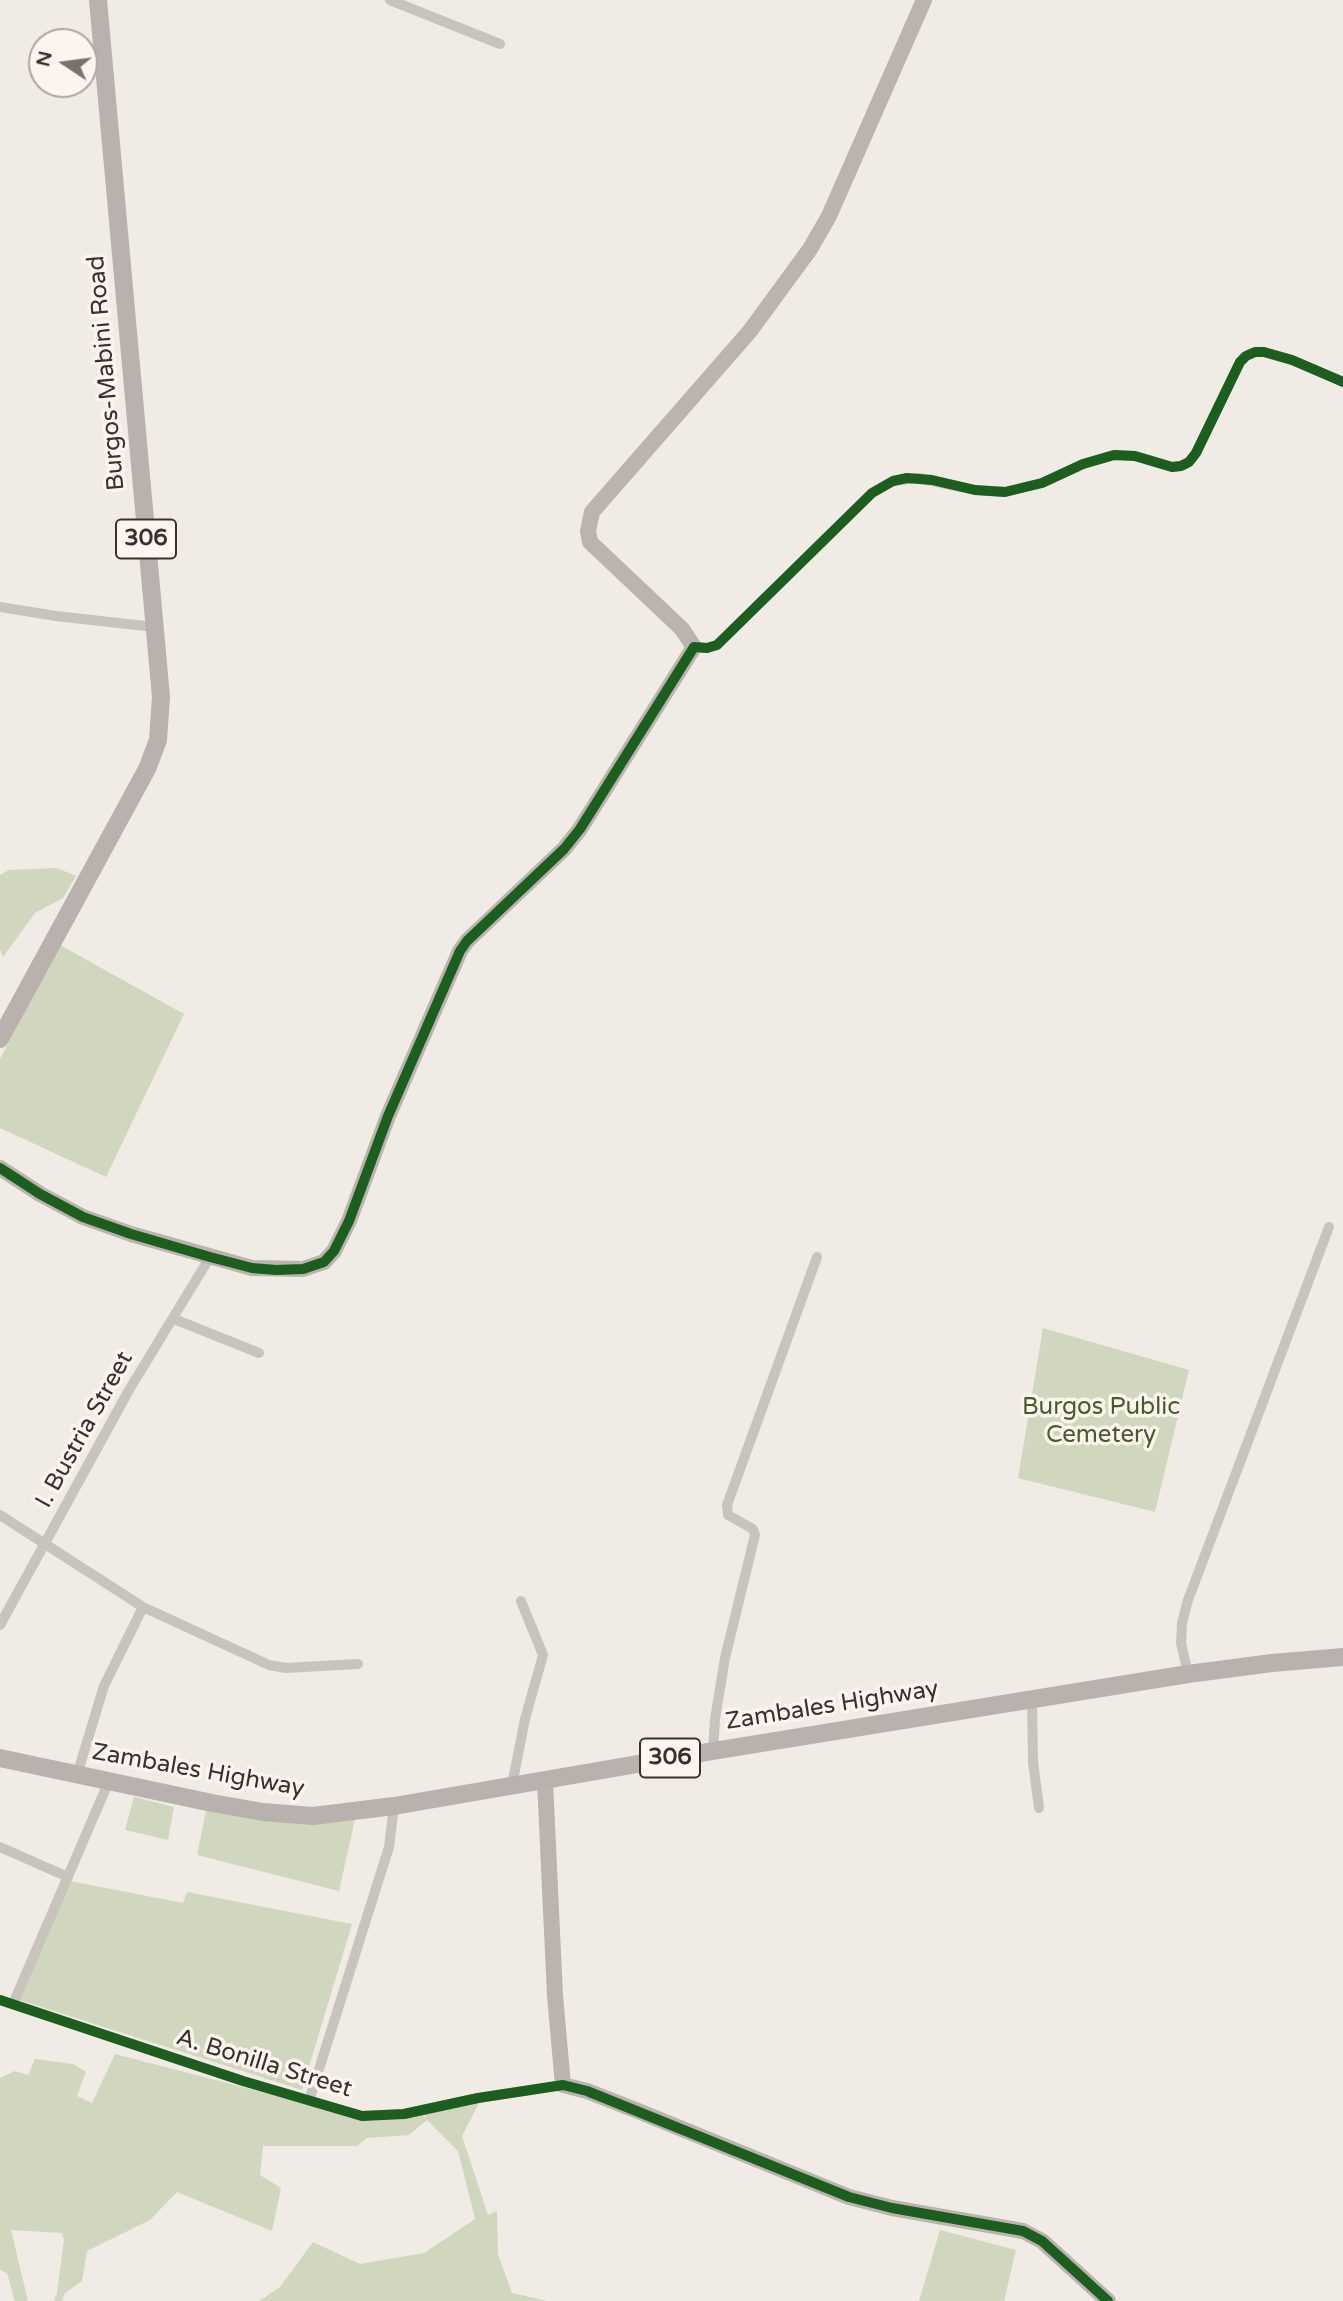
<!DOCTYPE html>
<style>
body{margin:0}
#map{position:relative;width:1343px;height:2301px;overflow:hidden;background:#f0ebe5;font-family:"Varela Round",sans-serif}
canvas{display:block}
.north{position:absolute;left:28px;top:28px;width:70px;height:70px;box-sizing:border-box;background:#fbf5ee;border:2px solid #aea6a0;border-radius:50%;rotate:283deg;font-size:19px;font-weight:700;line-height:28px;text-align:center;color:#3b302b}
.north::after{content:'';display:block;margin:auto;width:24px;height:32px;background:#7a716c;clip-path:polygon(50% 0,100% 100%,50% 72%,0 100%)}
</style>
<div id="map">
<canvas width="1343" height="2301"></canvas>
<div class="north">N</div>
</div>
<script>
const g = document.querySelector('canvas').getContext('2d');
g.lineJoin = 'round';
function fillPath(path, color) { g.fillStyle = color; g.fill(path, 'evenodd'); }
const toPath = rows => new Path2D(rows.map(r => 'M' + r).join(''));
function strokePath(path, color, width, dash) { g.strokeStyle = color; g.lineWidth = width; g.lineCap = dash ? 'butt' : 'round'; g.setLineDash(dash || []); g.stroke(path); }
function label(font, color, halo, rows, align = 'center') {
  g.font = font + ' "Varela Round",sans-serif'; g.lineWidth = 7; g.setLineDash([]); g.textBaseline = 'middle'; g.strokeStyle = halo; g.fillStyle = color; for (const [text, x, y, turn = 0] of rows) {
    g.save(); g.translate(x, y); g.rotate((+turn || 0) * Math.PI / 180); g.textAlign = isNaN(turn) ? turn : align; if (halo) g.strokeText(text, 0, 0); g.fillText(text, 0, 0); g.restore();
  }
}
fillPath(toPath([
 [57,868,76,876,63,898,35,913,3,957,0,950,0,875,9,870],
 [60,945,184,1014,106,1177,0,1128,0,1059],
 [1043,1328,1189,1370,1155,1512,1018,1478],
 [134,1797,174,1807,168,1840,125,1830],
 [206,1811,264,1820,355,1819,339,1891,197,1855],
 [70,1881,183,1903,187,1892,352,1924,302,2090,19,2000],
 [115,2054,374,2121,421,2113,426,2118,424,2113,480,2101,462,2136,488,2215,497,2211,498,2254,512,2293,547,2301,259,2301,280,2287,313,2242,360,2264,424,2253,475,2219,458,2151,427,2120,409,2135,367,2138,357,2146,263,2146,260,2175,281,2188,272,2231,177,2192,150,2220,87,2251,82,2281,65,2293,62,2301,54,2301,57,2293,64,2239,62,2233,11,2230,28,2301,15,2301,7,2273,0,2270,0,2078,15,2071,28,2075,35,2059,73,2064,86,2072,77,2096,92,2103],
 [940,2230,1016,2250,1004,2301,919,2301]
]), '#d1d6bf');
strokePath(toPath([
 [390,0,500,44],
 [0,607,56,616,154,627],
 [694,647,707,648,717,645,872,493,893,481,918,478,975,490,1005,492,1042,483,1083,464,1114,455,1135,456,1172,467,1181,466,1189,462,1196,453,1240,362,1246,356,1255,352,1264,352,1292,360,1343,382],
 [174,1319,259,1353],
 [0,1515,143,1607,269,1665,286,1668,358,1664],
 [0,1625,129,1390,210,1257],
 [1188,1674,1181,1643,1182,1623,1188,1600,1329,1227],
 [1032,1699,1033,1762,1039,1808],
 [713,1751,715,1719,725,1658,755,1535,753,1529,728,1515,727,1505,817,1257],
 [77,1775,104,1686,143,1607],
 [512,1785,525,1719,543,1655,521,1601],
 [0,1847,68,1877],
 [0,2000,243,2081,362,2116,404,2114,478,2098,563,2085],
 [13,2004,109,1781],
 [309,2101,389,1847,394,1806]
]), '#c9c3be', 10);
strokePath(toPath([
 [0,1168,40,1194,83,1217,131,1234,252,1268,303,1269,324,1262,334,1251,349,1221,388,1116,460,951,467,941,564,849,580,829,694,647,682,629,590,542,588,531,592,512,750,331,810,249,829,216,924,0],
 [545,1781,555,1996,563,2085,587,2091,638,2111,849,2197,892,2208,1023,2231,1042,2241,1108,2301]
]), '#bab3ae', 16);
strokePath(toPath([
 [0,1039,147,769,158,740,161,697,98,0],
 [0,1758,212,1803,263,1812,313,1816,394,1806,713,1751,1188,1674,1272,1663,1343,1657]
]), '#b8b1ad', 18);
strokePath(toPath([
 [0,1168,40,1194,83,1217,131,1234,210,1257,252,1268,276,1270,303,1269,324,1262,334,1251,349,1221,388,1116,460,951,467,941,564,849,580,829,694,647,707,648,717,645,872,493,893,481,907,478,932,480,975,490,1005,492,1042,483,1083,464,1114,455,1135,456,1172,467,1181,466,1189,462,1196,453,1240,362,1246,356,1255,352,1264,352,1292,360,1343,382],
 [0,2000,243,2081,362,2116,404,2114,478,2098,563,2085,587,2091,849,2197,892,2208,1023,2231,1042,2241,1108,2301]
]), '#1b5e20', 10);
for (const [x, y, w] of [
 [146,539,60],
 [670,1758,60]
]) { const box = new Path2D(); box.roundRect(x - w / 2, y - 19.5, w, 39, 5); g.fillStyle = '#fbf5ee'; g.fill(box); strokePath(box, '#3b302b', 2); }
label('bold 23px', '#3b302b', null, [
 ["306",146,539],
 ["306",670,1758]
]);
label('24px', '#3b302b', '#fbf5ee', [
 ["Burgos-Mabini Road",107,373,-95],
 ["I. Bustria Street",85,1430,-61],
 ["Zambales Highway",832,1706,-9],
 ["Zambales Highway",198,1771,10],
 ["A. Bonilla Street",264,2064,17]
]);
label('24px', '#4a5a2e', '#fbf5ee', [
 ["Burgos Public",1101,1408],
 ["Cemetery",1101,1436]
]);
</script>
